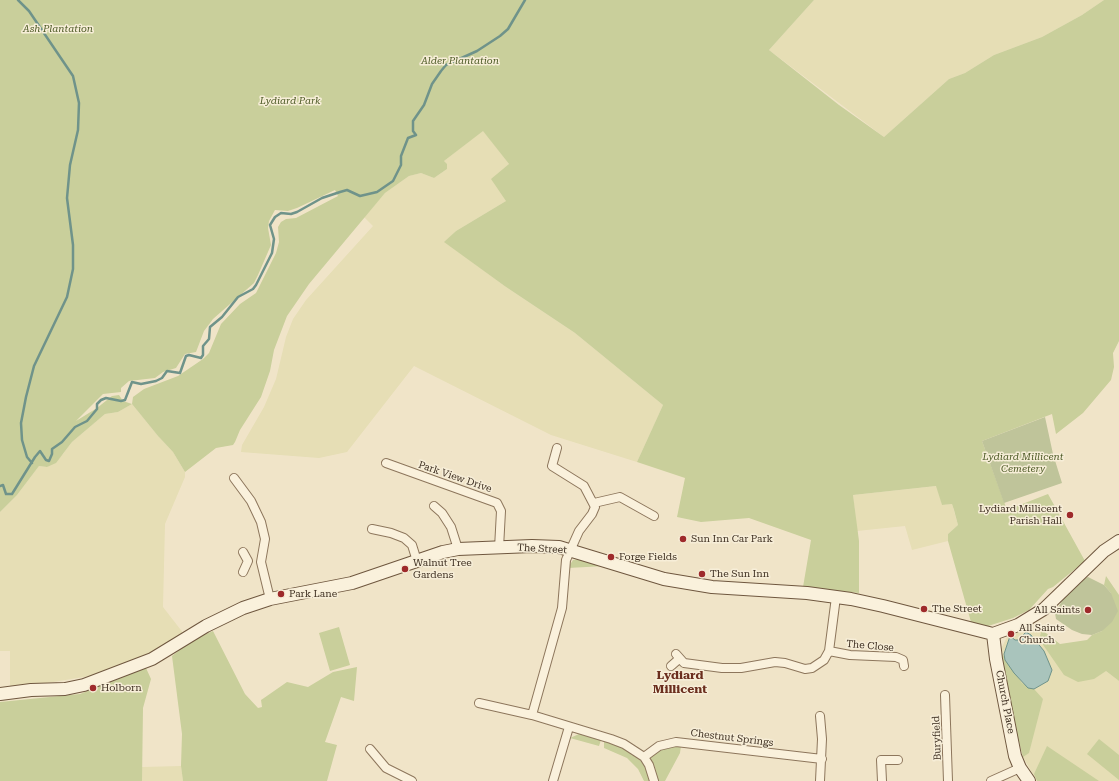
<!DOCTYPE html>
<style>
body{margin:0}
canvas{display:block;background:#f0e4c8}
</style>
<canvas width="1119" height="781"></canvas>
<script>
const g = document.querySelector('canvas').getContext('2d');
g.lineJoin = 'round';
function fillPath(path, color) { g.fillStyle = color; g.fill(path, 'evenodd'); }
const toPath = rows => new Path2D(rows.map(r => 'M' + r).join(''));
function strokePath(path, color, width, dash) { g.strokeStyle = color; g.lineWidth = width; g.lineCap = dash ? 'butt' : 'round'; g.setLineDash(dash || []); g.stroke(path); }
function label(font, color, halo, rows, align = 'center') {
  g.font = font + ' "Roboto Serif",serif'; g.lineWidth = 3; g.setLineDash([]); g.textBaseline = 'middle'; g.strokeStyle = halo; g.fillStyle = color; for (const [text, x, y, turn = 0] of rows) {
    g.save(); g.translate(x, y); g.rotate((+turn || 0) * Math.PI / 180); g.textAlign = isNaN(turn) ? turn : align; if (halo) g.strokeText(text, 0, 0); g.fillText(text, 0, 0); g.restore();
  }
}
fillPath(toPath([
 [814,0,1104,0,1082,15,1042,37,994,55,965,73,949,79,884,137,769,50],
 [483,130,509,164,506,201,456,231,445,242,506,287,575,333,663,405,637,462,551,435,414,366,347,452,319,458,241,452,242,445,264,407,276,379,286,337,293,319,306,300,373,226,364,217,385,193,409,176,421,173,434,178,447,169,444,161],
 [132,404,158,436,173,452,185,472,185,477,165,524,163,607,184,634,153,652,121,666,90,676,10,689,10,651,0,651,0,512,17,495,39,466,47,467,63,454,72,442,105,414,118,412],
 [937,486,942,505,952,504,958,525,948,534,948,541,912,550,905,526,857,531,853,495],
 [1028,628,1042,630,1078,659,1106,671,1119,681,1119,781,1037,781,1023,757,1003,679,1000,651,1007,637,1018,629],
 [181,766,183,781,142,781,142,767]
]), '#e6deb5');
fillPath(toPath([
 [0,0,814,0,769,50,839,105,884,137,949,79,965,73,994,55,1042,37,1082,15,1104,0,1119,0,1119,341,1113,353,1114,367,1111,380,1083,413,1056,434,1052,414,982,441,1007,510,1048,494,1085,561,1053,587,1048,589,1029,610,1013,618,985,627,971,622,948,541,948,534,958,525,954,510,952,504,942,505,936,486,853,495,859,541,859,593,803,587,811,540,749,518,701,522,677,517,685,478,637,462,663,405,575,333,506,287,444,242,456,231,506,201,491,179,509,164,483,131,444,161,447,164,447,169,434,178,421,173,409,176,385,193,309,284,287,316,274,350,270,371,261,397,240,430,235,442,233,445,216,448,185,472,173,452,158,436,132,404,118,412,105,414,72,442,56,463,47,467,39,466,17,495,0,512],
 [335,190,338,196,296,218,286,219,281,222,278,227,279,242,276,253,256,293,240,304,221,324,209,353,203,359,178,376,144,389,133,397,132,404,123,401,119,395,112,396,97,408,76,421,103,394,121,392,121,388,129,381,155,378,163,372,176,368,185,354,196,352,204,331,213,319,254,283,258,275,271,245,268,228,269,221,275,210,288,211,297,208],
 [580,559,605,566,568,568,573,560],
 [1106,576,1119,595,1119,681,1106,671,1094,679,1078,682,1064,675,1039,639,1042,630,1060,644,1087,640,1092,635,1102,631,1111,593,1104,585],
 [339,627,350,665,330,671,319,633],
 [213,631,245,694,258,708,262,707,261,700,264,698,287,682,308,687,333,672,357,667,354,701,341,697,325,742,337,745,327,781,183,781,181,766,182,734,172,656,192,640],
 [1000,651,1022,683,1028,687,1034,689,1043,699,1029,753,1023,757,1003,679],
 [146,668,151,679,143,708,142,781,0,781,0,702,80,694],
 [579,734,601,740,599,746,570,738],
 [1099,739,1119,755,1119,780,1087,754],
 [604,741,621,746,637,756,644,765,651,781,644,781,638,769,627,758,604,748],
 [669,746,681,746,680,753,665,781,658,781,651,761,651,757,654,752],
 [1047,746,1099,781,1037,781,1034,774]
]), '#c9cf9b');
fillPath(toPath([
 [1045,417,1053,454,1062,483,1004,503,982,441],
 [1088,577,1104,585,1111,593,1118,611,1112,622,1102,631,1092,635,1082,634,1072,630,1056,619,1055,613,1063,599,1083,579]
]), '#bfc49a');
const water = toPath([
 [1026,632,1031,635,1044,651,1052,670,1048,681,1034,689,1028,688,1014,673,1005,660,1004,654,1010,636,1015,640,1018,640,1026,632]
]);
fillPath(water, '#a9c4bc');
strokePath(water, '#6f938a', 1);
strokePath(toPath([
 [18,0,29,11,73,76,79,103,78,130,70,165,67,198,73,245,73,269,67,297,34,366,26,397,21,423,22,440,27,457,32,463],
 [0,486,3,485,6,494,12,494,35,457,40,451,46,460,49,461,52,454,52,449,62,442,75,427,87,421,97,409,97,404,101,400,106,398,121,401,125,400,132,382,141,384,156,381,162,378,167,371,180,373,186,356,189,355,201,358,203,355,203,346,209,339,210,327,222,317,238,297,253,289,256,285,272,253,274,239,270,225,275,217,281,213,291,214,297,212,322,198,340,192,347,190,360,196,377,192,393,181,401,165,401,156,408,138,416,135,413,131,413,121,424,105,432,84,441,71,446,65,477,51,500,36,508,29,525,0]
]), '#6f938a', 2.5);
const street = toPath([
 [386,463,497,503,501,511,499,548],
 [234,478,251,501,261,522,265,539,261,562,270,599],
 [594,503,620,497,654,516],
 [434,506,442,513,451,527,458,549],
 [372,529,391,533,404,538,412,545,417,561],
 [243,572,248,561,243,552],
 [829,651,850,655,896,657,903,660,904,666],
 [676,654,684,663,722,668,741,668,775,662,785,663,805,669,812,668,824,660,829,651,836,597],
 [671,666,679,659],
 [945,695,948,781],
 [479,703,532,715,611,739,624,744,644,757,649,765,654,781],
 [532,715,562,608,566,560,579,531,592,514,595,507,584,486,552,466,557,448],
 [820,716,822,739,820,781],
 [370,749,386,768,412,781],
 [644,757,659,746,676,742,822,759],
 [553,781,569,727],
 [882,781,881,760,898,760],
 [991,781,1020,768]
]);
const secondary = toPath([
 [993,634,996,659,1015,756,1020,768,1029,781],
 [0,694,31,690,65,689,84,685,152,659,206,626,243,608,270,599,352,583,443,552,458,549,532,546,559,547,664,579,712,587,807,593,851,599,883,606,993,634,1018,625,1044,609,1104,551,1119,541]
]);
strokePath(street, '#8d765c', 10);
strokePath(secondary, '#6f573f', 14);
strokePath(street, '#faf1dc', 8);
strokePath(secondary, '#faf1dc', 12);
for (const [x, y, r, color] of [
 [1070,515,4,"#9e2a2b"],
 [683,539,4,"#9e2a2b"],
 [611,557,4,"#9e2a2b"],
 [405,569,4,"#9e2a2b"],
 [702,574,4,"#9e2a2b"],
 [281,594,4,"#9e2a2b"],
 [924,609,4,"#9e2a2b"],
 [1088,610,4,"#9e2a2b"],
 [1011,634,4,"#9e2a2b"],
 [93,688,4,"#9e2a2b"]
]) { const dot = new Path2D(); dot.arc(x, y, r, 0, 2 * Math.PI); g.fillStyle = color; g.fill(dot); strokePath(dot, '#f7eed8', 1.5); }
label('italic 10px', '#4d5a26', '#f7eed8', [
 ["Ash Plantation",58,29],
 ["Alder Plantation",460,61],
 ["Lydiard Park",290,101],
 ["Lydiard Millicent",1023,457],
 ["Cemetery",1023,469]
]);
label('10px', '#3d2e20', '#f7eed8', [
 ["Park View Drive",455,477,19],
 ["The Street",542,549,3],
 ["The Close",870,646,5],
 ["Church Place",1005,702,79],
 ["Chestnut Springs",732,738,7],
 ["Buryfield",937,738,-92]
]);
label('10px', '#3d2e20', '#f7eed8', [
 ["Lydiard Millicent",1062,509,"right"],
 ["Parish Hall",1062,521,"right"],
 ["Sun Inn Car Park",691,539],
 ["Forge Fields",619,557],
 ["Walnut Tree",413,563],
 ["Gardens",413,575],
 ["The Sun Inn",710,574],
 ["Park Lane",289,594],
 ["The Street",932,609],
 ["All Saints",1080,610,"right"],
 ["All Saints",1019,628],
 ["Church",1019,640],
 ["Holborn",101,688]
], 'left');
label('bold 12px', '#6b2e1e', '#f7eed8', [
 ["Lydiard",680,675],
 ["Millicent",680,689]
]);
</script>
